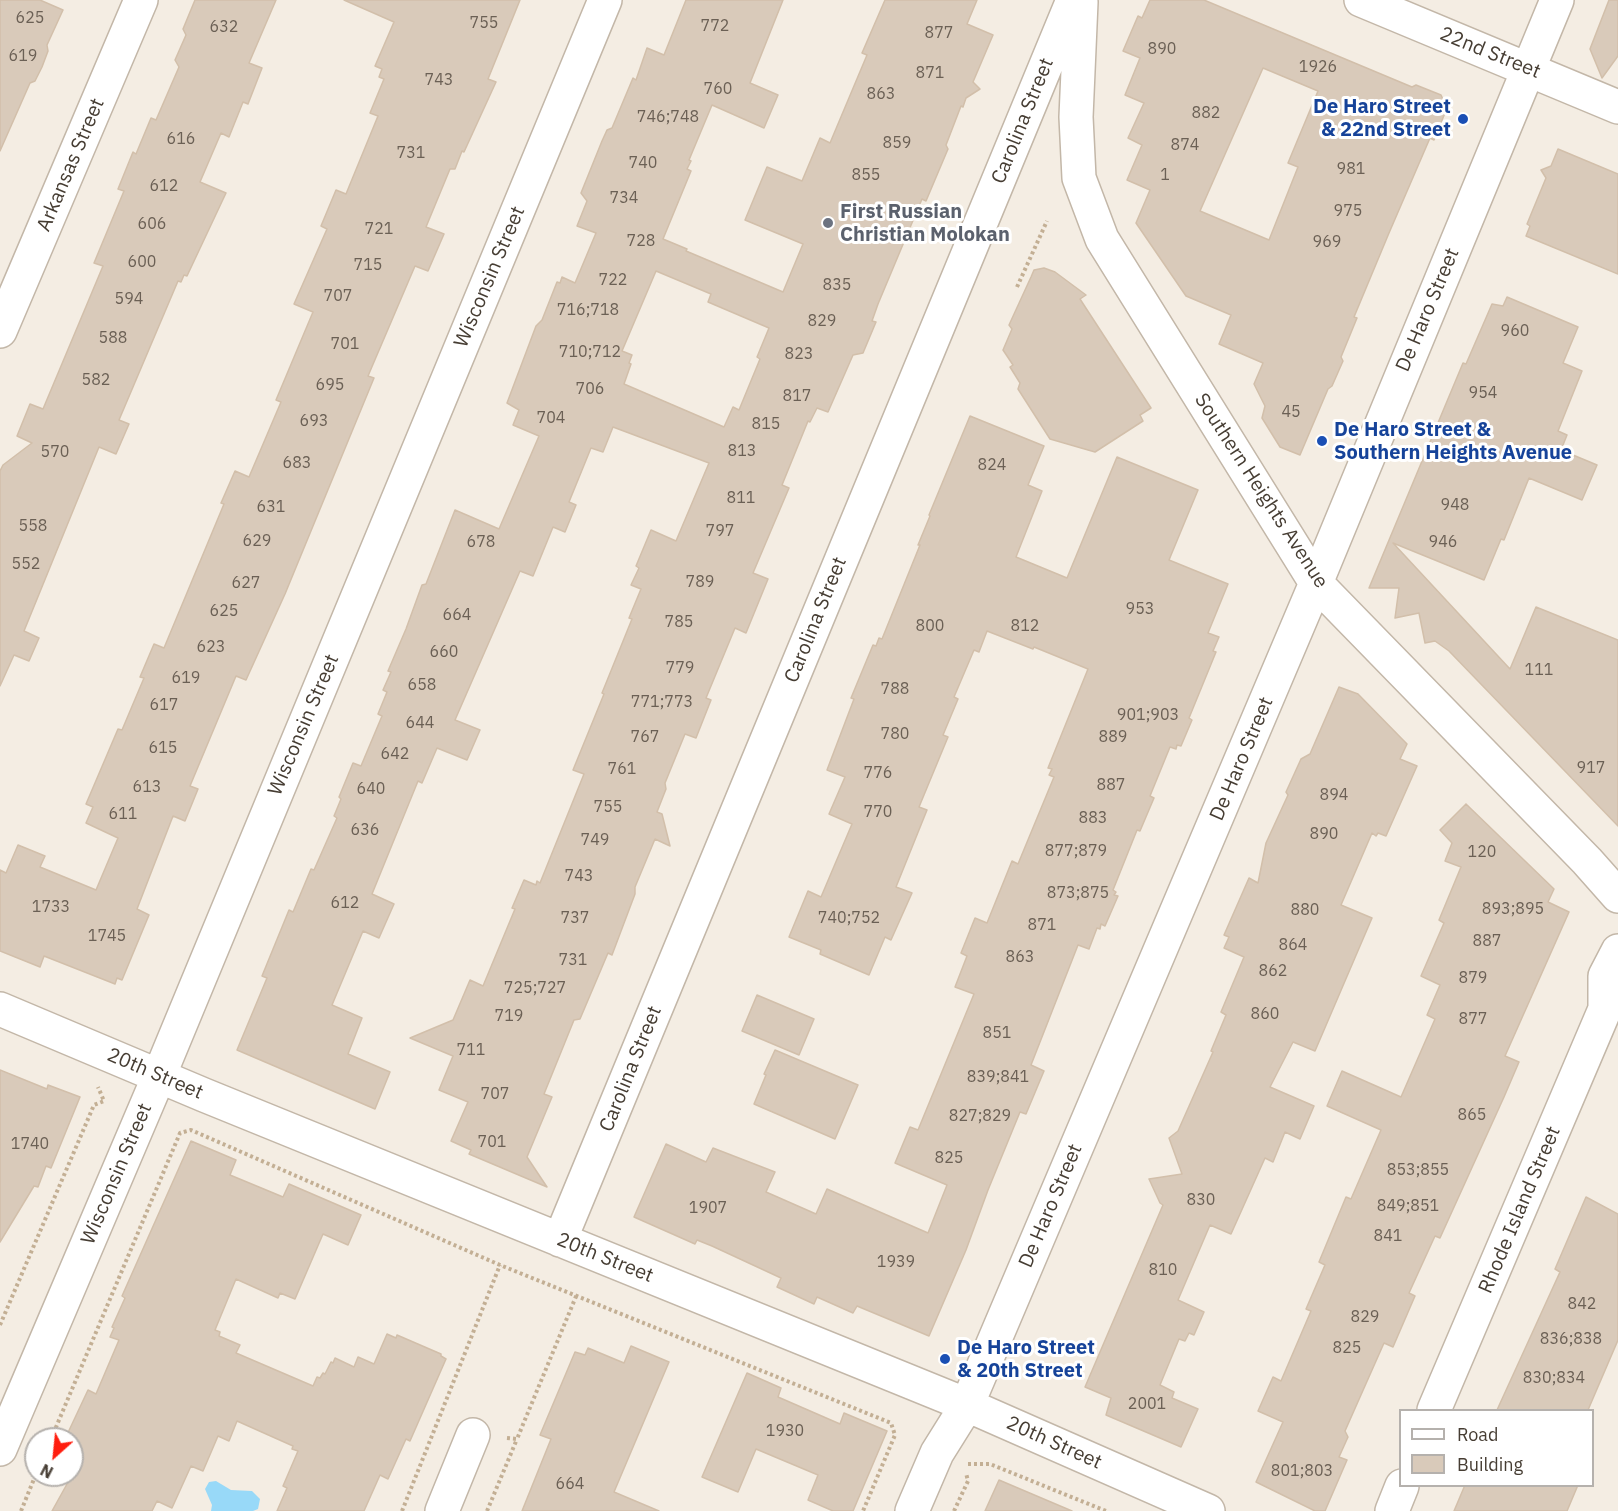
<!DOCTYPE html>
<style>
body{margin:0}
#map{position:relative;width:1618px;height:1511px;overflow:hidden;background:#f4ede3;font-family:"IBM Plex Sans",sans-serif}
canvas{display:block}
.legend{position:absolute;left:1399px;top:1409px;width:195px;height:78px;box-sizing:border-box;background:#fff;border:2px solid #b5b1ad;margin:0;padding:8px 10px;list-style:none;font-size:18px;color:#463d33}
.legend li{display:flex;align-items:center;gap:12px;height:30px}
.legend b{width:30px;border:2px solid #b5b1ad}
.north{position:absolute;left:24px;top:1427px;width:60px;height:60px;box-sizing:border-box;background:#fff;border:2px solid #b5b1ad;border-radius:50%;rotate:207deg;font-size:16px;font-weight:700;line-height:24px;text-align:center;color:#463d33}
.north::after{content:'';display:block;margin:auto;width:21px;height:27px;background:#ff1e0f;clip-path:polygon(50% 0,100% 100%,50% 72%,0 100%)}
</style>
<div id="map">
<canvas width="1618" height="1511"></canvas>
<ul class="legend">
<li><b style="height:8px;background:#fff"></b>Road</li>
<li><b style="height:16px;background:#d9caba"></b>Building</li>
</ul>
<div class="north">N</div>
</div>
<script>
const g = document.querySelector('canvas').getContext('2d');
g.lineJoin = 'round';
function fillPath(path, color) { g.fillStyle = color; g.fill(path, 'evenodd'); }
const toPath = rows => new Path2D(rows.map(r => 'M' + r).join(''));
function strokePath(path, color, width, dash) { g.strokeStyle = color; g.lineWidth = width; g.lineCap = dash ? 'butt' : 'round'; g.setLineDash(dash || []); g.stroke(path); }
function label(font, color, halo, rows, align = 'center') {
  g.font = font + ' "IBM Plex Sans",sans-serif'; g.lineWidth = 6; g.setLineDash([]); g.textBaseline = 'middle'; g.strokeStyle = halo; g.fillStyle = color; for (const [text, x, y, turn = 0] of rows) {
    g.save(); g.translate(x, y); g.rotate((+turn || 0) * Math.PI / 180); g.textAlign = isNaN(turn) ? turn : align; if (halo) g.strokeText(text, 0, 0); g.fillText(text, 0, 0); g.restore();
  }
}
fillPath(toPath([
 [216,1481,231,1490,252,1491,260,1499,258,1509,253,1511,211,1511,212,1505,205,1489,209,1482]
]), '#98d9f8');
const building = toPath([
 [0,0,40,0,63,10,47,45,48,51,42,67,35,81,30,83,0,151,0,0],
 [195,0,276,0,249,63,262,68,248,104,243,102,229,137,221,133,200,182,226,193,187,276,184,275,181,282,178,281,119,420,129,424,116,454,99,447,24,631,39,638,29,661,14,655,0,686,0,471,3,465,32,443,17,436,30,404,43,409,103,266,94,263,124,191,118,189,133,152,136,154,151,118,156,120,179,67,175,60,186,35,183,29,195,0],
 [344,0,520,0,488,79,496,82,464,152,462,151,455,169,450,169,426,227,444,234,428,271,415,266,368,376,374,378,285,594,246,680,236,676,190,786,198,789,185,821,173,816,137,909,149,915,122,980,117,978,115,984,44,956,40,967,0,951,0,870,6,873,18,845,45,856,40,867,96,890,118,838,86,823,93,807,86,804,118,729,122,730,144,678,140,677,154,644,164,648,224,504,221,503,235,471,249,477,281,402,276,400,313,312,294,304,327,229,321,226,336,190,346,194,378,116,370,113,384,79,379,77,382,69,375,66,394,22,344,0],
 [686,0,783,0,750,83,778,95,764,128,712,105,689,160,691,161,687,169,691,171,663,239,687,249,686,251,783,292,803,244,745,220,767,167,802,181,820,138,830,143,867,55,862,53,885,0,977,0,967,24,993,35,973,82,980,89,966,98,963,107,961,106,946,145,948,149,926,201,922,199,878,304,872,321,876,322,863,353,853,355,828,412,817,408,810,422,808,421,782,485,789,488,753,573,768,579,746,633,735,628,706,698,711,700,696,738,685,734,665,783,666,789,657,812,662,814,670,846,655,839,635,887,635,894,612,955,608,953,580,1019,574,1020,544,1094,552,1097,527,1157,547,1187,469,1154,471,1150,451,1141,468,1102,439,1090,453,1056,410,1038,453,1020,470,980,483,986,515,909,512,908,524,880,536,885,537,881,540,883,584,774,573,770,604,694,602,693,632,619,629,618,641,589,631,585,639,568,636,566,651,530,676,541,709,463,613,427,603,452,591,448,569,502,576,505,565,532,553,527,533,576,520,571,455,720,480,730,467,760,437,748,422,783,418,781,372,894,394,904,379,938,363,931,332,1005,362,1018,348,1054,390,1072,375,1109,237,1050,267,978,262,976,289,910,293,912,311,869,314,870,337,818,334,816,341,799,339,797,353,763,361,766,382,716,378,714,387,692,383,690,391,672,388,671,406,629,422,585,426,584,455,510,499,529,539,436,513,425,519,410,507,403,536,326,542,320,557,282,560,283,562,277,575,283,596,233,577,226,587,201,581,193,602,141,607,130,612,128,633,78,636,80,647,48,664,55,686,0],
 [656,271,711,294,708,302,769,328,757,357,760,359,739,410,733,407,724,427,624,384,631,364,629,363,632,355,622,351,656,271],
 [1150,0,1204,0,1412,87,1416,85,1441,95,1447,108,1434,140,1430,138,1389,233,1354,317,1357,318,1341,357,1343,361,1332,386,1328,389,1300,455,1280,447,1262,418,1265,406,1254,384,1263,363,1219,344,1231,315,1186,296,1136,223,1150,190,1127,180,1142,145,1128,138,1144,103,1125,95,1140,58,1123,51,1138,16,1142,18,1150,0],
 [1263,68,1318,91,1288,163,1298,167,1269,240,1200,211,1263,68],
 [1609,0,1618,0,1618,56,1602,78,1590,49,1609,0],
 [1558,149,1618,174,1618,274,1526,236,1530,226,1527,224,1546,178,1541,170,1551,166,1558,149],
 [1044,268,1055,272,1086,295,1080,299,1151,408,1140,415,1143,421,1095,452,1050,439,1018,389,1020,383,1010,367,1013,365,1003,350,1012,329,1009,325,1031,277,1034,270,1044,268],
 [1507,297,1578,327,1563,363,1582,371,1558,431,1567,435,1561,450,1597,465,1582,500,1529,478,1504,540,1501,539,1484,580,1393,543,1510,669,1536,607,1618,640,1618,826,1449,651,1435,641,1425,643,1419,613,1395,618,1399,588,1369,588,1463,363,1466,364,1492,304,1503,306,1507,297],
 [970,416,1044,446,1028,485,1042,491,1016,557,1067,578,1117,457,1198,490,1169,560,1228,584,1208,633,1219,637,1213,651,1216,652,1189,718,1192,720,1181,746,1177,745,1176,749,1170,747,1150,796,1154,798,1140,831,1137,830,1113,890,1116,892,1114,895,1118,896,1105,926,1101,924,1100,929,1097,928,1089,949,1078,945,1031,1065,1044,1071,1026,1114,1020,1112,988,1190,966,1250,929,1336,857,1306,853,1313,817,1297,814,1304,777,1287,781,1278,712,1246,697,1240,695,1244,634,1217,666,1144,706,1162,713,1148,775,1172,766,1192,816,1214,827,1189,928,1233,947,1185,895,1163,910,1127,918,1130,974,994,955,987,967,956,961,953,975,918,987,923,1012,861,1018,864,1054,777,1049,775,1052,769,1048,768,1088,669,1034,647,1033,649,987,631,979,652,974,650,954,697,958,699,943,735,948,737,919,807,927,810,896,887,912,893,891,940,885,937,869,975,820,954,821,950,789,937,808,891,821,897,852,824,829,814,845,777,827,770,854,699,851,698,873,645,876,646,879,638,882,639,920,545,918,545,930,516,929,515,970,416],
 [1339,687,1358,694,1407,744,1400,759,1417,766,1386,836,1378,833,1376,836,1372,833,1341,905,1372,918,1315,1051,1293,1042,1270,1087,1314,1106,1300,1139,1285,1132,1273,1162,1265,1158,1231,1234,1210,1225,1178,1300,1204,1312,1194,1335,1189,1333,1185,1341,1179,1339,1160,1385,1174,1392,1172,1398,1198,1409,1181,1447,1106,1415,1111,1398,1085,1387,1163,1205,1160,1203,1149,1179,1182,1174,1169,1138,1178,1131,1213,1052,1211,1051,1226,1015,1221,1012,1244,957,1224,948,1229,937,1224,935,1249,878,1258,883,1266,843,1288,795,1286,792,1301,759,1310,754,1339,687],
 [1466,804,1554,889,1548,902,1569,912,1505,1056,1519,1062,1504,1097,1440,1238,1435,1236,1409,1293,1415,1296,1393,1347,1384,1343,1345,1431,1348,1437,1339,1457,1347,1460,1325,1511,1315,1511,1256,1482,1283,1422,1258,1411,1273,1377,1281,1381,1311,1311,1306,1309,1325,1265,1319,1262,1346,1197,1351,1199,1381,1130,1327,1106,1342,1071,1401,1097,1435,1019,1427,1015,1440,985,1421,976,1444,923,1439,920,1461,867,1445,861,1452,843,1440,830,1466,804],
 [757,995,814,1019,799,1055,742,1031,757,995],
 [775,1050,858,1085,835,1139,754,1104,766,1075,764,1074,775,1050],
 [0,1070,47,1089,48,1085,80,1097,51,1168,46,1166,38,1187,34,1186,0,1242,0,1070],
 [191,1141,236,1160,230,1175,283,1197,289,1184,361,1215,348,1245,323,1234,295,1299,280,1293,278,1298,236,1279,215,1330,220,1332,219,1336,240,1345,236,1353,313,1386,317,1377,320,1378,323,1373,325,1374,331,1362,333,1363,335,1358,354,1367,358,1357,374,1364,387,1334,396,1338,397,1335,441,1354,441,1356,446,1359,410,1441,406,1439,388,1479,380,1475,364,1511,277,1511,287,1488,283,1486,298,1451,292,1449,293,1446,237,1421,229,1441,218,1436,203,1471,191,1466,172,1508,157,1501,152,1511,52,1511,72,1475,72,1439,65,1439,88,1390,96,1394,119,1340,110,1337,114,1328,112,1327,125,1298,122,1296,191,1141],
 [1586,1197,1618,1214,1618,1340,1588,1410,1497,1410,1560,1272,1555,1269,1586,1197],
 [631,1346,669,1362,614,1492,659,1511,522,1511,551,1439,540,1435,575,1352,585,1355,588,1348,624,1363,631,1346],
 [747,1373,781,1388,778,1397,840,1424,844,1413,887,1431,853,1511,833,1511,808,1500,818,1475,756,1449,738,1492,702,1477,747,1373],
 [999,1480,1072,1511,985,1511,999,1480],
 [1465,1485,1578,1485,1567,1511,1454,1511,1465,1485]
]);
fillPath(building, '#d9caba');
strokePath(building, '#d2bfaa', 1.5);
const minor = toPath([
 [1361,0,1618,107],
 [1081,2,1076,117,1079,178,1102,239,1316,583,1587,861,1618,896],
 [0,331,141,0],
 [0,1009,204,1095,967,1405,1208,1511],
 [560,1240,1073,0],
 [1434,1410,1605,1009,1605,976,1618,951],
 [0,1449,159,1076,605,0],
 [442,1511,473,1435],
 [912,1511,937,1453,967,1405,1316,583,1557,0],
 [1392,1511,1402,1486]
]);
strokePath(minor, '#c3b7a8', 36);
strokePath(toPath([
 [1017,287,1047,221],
 [0,1325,94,1105,104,1101,98,1087],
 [507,1438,517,1439,577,1294],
 [51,1439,180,1133,191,1130,500,1265,891,1423,895,1435,863,1511],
 [968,1464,990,1464,1106,1511],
 [21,1511,36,1474],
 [402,1511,500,1265],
 [487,1511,517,1439],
 [954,1511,968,1481,966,1473]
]), '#c3af94', 4, [3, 3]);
strokePath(minor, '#fff', 33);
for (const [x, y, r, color] of [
 [1463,119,6,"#1a4fb4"],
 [828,223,6,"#6b7280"],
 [1322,441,6,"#1a4fb4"],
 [945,1359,6,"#1a4fb4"]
]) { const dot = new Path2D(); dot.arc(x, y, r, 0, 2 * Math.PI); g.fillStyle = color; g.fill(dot); strokePath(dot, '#fff', 2); }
label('16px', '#6b6055', null, [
 ["625",30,18],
 ["755",484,23],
 ["772",715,26],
 ["632",224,27],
 ["877",939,33],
 ["890",1162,49],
 ["619",23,56],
 ["1926",1318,67],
 ["871",930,73],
 ["743",439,80],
 ["760",718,89],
 ["863",881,94],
 ["882",1206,113],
 ["746;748",668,117],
 ["616",181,139],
 ["859",897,143],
 ["874",1185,145],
 ["731",411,153],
 ["740",643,163],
 ["981",1351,169],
 ["855",866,175],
 ["1",1165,175],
 ["612",164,186],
 ["734",624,198],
 ["975",1348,211],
 ["606",152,224],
 ["721",379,229],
 ["728",641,241],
 ["969",1327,242],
 ["600",142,262],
 ["715",368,265],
 ["722",613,280],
 ["835",837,285],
 ["707",338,296],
 ["594",129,299],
 ["716;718",588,310],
 ["829",822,321],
 ["960",1515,331],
 ["588",113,338],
 ["701",345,344],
 ["710;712",590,352],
 ["823",799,354],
 ["582",96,380],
 ["695",330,385],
 ["706",590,389],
 ["954",1483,393],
 ["817",797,396],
 ["45",1291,412],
 ["704",551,418],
 ["693",314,421],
 ["815",766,424],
 ["813",742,451],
 ["570",55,452],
 ["683",297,463],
 ["824",992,465],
 ["811",741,498],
 ["948",1455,505],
 ["631",271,507],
 ["558",33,526],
 ["797",720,531],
 ["629",257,541],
 ["678",481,542],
 ["946",1443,542],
 ["552",26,564],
 ["789",700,582],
 ["627",246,583],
 ["953",1140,609],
 ["625",224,611],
 ["664",457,615],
 ["785",679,622],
 ["800",930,626],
 ["812",1025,626],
 ["623",211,647],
 ["660",444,652],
 ["779",680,668],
 ["111",1539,670],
 ["619",186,678],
 ["658",422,685],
 ["788",895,689],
 ["771;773",662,702],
 ["617",164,705],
 ["901;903",1148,715],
 ["644",420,723],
 ["780",895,734],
 ["767",645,737],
 ["889",1113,737],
 ["615",163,748],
 ["642",395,754],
 ["917",1591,768],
 ["761",622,769],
 ["776",878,773],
 ["887",1111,785],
 ["613",147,787],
 ["640",371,789],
 ["894",1334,795],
 ["755",608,807],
 ["770",878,812],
 ["611",123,814],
 ["883",1093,818],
 ["636",365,830],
 ["890",1324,834],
 ["749",595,840],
 ["877;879",1076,851],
 ["120",1482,852],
 ["743",579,876],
 ["873;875",1078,893],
 ["612",345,903],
 ["1733",51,907],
 ["893;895",1513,909],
 ["880",1305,910],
 ["737",575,918],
 ["740;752",849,918],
 ["871",1042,925],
 ["1745",107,936],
 ["887",1487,941],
 ["864",1293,945],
 ["863",1020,957],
 ["731",573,960],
 ["862",1273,971],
 ["879",1473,978],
 ["725;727",535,988],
 ["860",1265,1014],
 ["719",509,1016],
 ["877",1473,1019],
 ["851",997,1033],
 ["711",471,1050],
 ["839;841",998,1077],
 ["707",495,1094],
 ["865",1472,1115],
 ["827;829",980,1116],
 ["701",492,1142],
 ["1740",30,1144],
 ["825",949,1158],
 ["853;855",1418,1170],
 ["830",1201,1200],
 ["849;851",1408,1206],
 ["1907",708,1208],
 ["841",1388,1236],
 ["1939",896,1262],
 ["810",1163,1270],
 ["842",1582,1304],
 ["829",1365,1317],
 ["836;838",1571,1339],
 ["825",1347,1348],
 ["830;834",1554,1378],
 ["2001",1147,1404],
 ["1930",785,1431],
 ["801;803",1302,1471],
 ["664",570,1484]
]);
label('20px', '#463d33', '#fff', [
 ["22nd Street",1490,53,22],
 ["Carolina Street",1023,121,-68],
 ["Arkansas Street",71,165,-67],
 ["Wisconsin Street",490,277,-67],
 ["De Haro Street",1428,310,-67],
 ["Southern Heights Avenue",1261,491,57],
 ["Carolina Street",816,620,-68],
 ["Wisconsin Street",304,725,-67],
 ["De Haro Street",1242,759,-67],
 ["Carolina Street",631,1069,-68],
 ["20th Street",155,1074,23],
 ["Wisconsin Street",117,1174,-67],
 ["De Haro Street",1051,1206,-67],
 ["Rhode Island Street",1520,1210,-67],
 ["20th Street",605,1258,22],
 ["20th Street",1054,1443,24]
]);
label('bold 20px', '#164399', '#fff', [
 ["De Haro Street",1451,107,"right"],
 ["& 22nd Street",1451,130,"right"],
 ["De Haro Street &",1334,430],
 ["Southern Heights Avenue",1334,453],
 ["De Haro Street",957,1348],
 ["& 20th Street",957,1371]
], 'left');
label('bold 20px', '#5b616d', '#fff', [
 ["First Russian",840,212],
 ["Christian Molokan",840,235]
], 'left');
</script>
